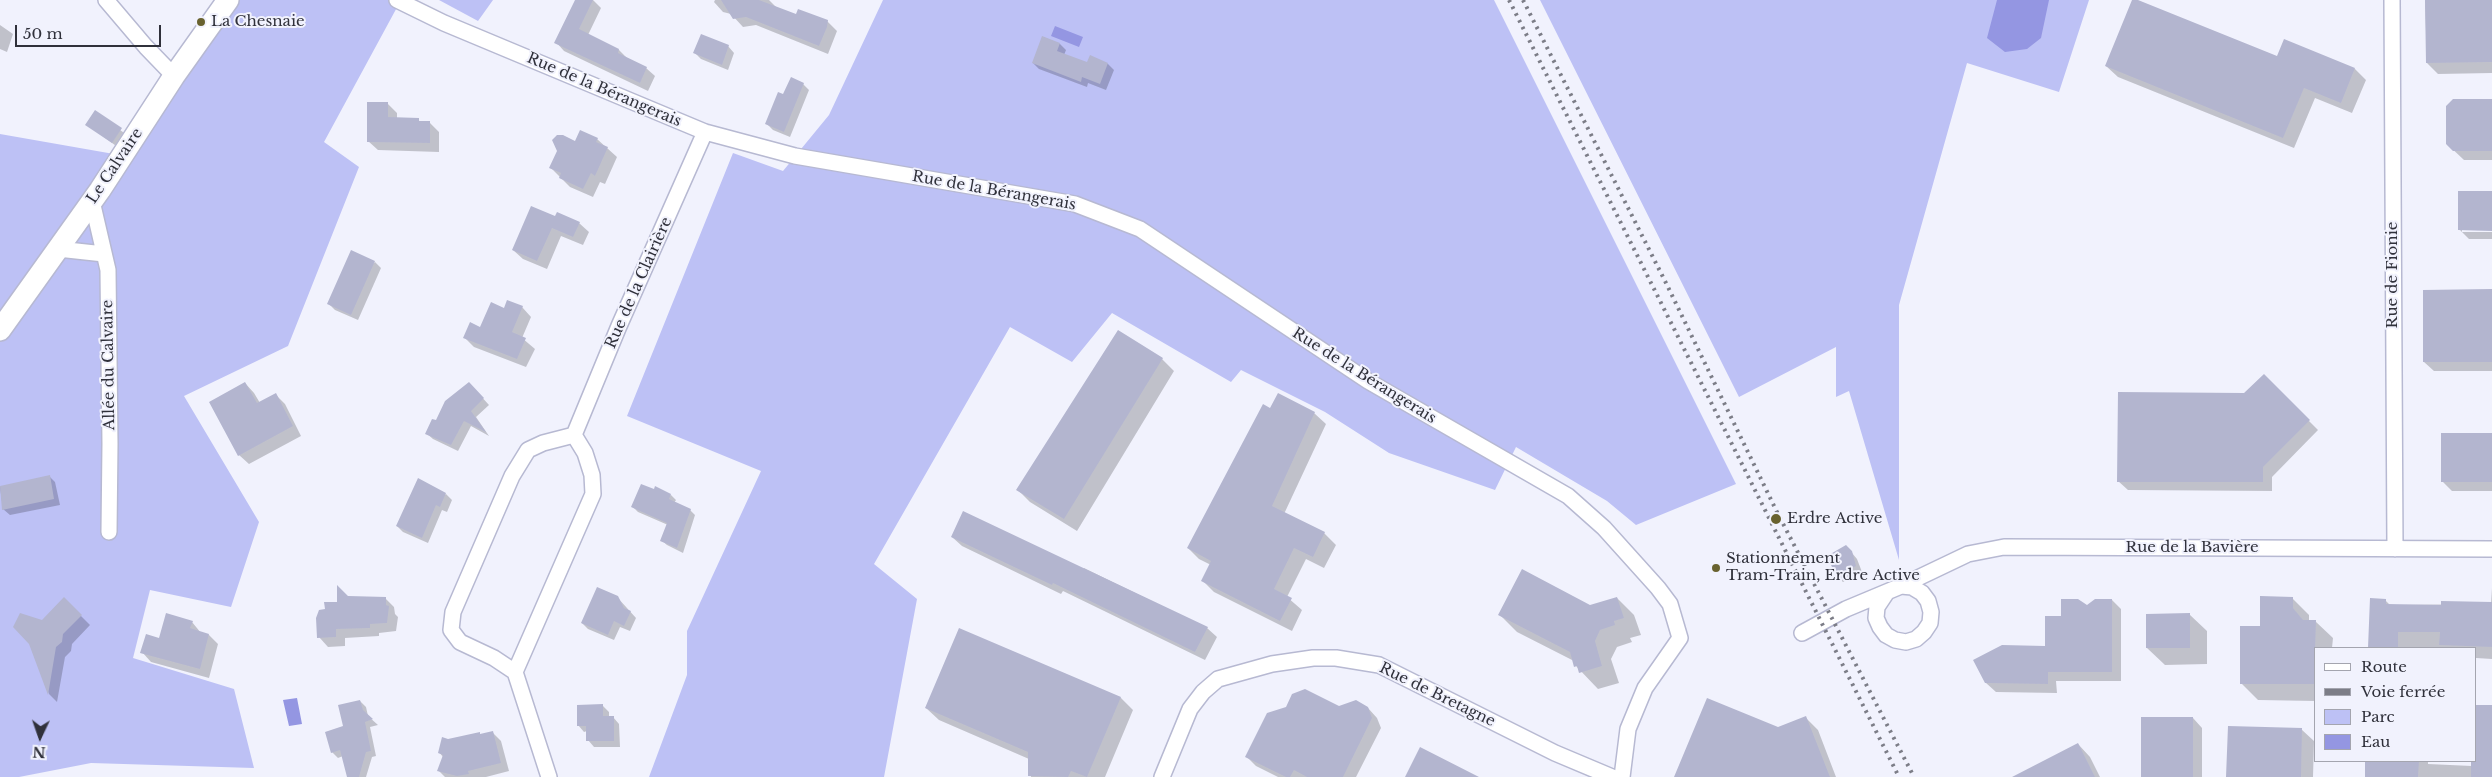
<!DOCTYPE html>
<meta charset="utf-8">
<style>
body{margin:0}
#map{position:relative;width:2492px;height:777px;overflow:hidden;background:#f1f2fd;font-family:"Libre Baskerville",serif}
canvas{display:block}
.legend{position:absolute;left:2314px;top:647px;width:162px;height:115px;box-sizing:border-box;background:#f1f2fd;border:1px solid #a4a5af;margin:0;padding:6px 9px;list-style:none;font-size:15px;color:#30313b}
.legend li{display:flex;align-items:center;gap:10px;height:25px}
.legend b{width:25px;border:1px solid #a4a5af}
.north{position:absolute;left:15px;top:712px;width:50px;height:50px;-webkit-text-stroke:4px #f1f2fd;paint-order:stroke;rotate:183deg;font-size:14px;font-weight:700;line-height:20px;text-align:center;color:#30313b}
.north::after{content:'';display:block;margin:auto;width:18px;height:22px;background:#30313b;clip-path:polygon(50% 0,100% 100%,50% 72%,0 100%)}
.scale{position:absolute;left:15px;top:25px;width:146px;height:22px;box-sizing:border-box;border:2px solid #30313b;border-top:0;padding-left:6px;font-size:15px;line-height:18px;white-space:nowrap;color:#30313b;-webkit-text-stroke:4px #f1f2fd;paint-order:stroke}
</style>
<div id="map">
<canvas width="2492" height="777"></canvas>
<ul class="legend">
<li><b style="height:6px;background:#fff"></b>Route</li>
<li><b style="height:6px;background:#7c7d87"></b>Voie ferrée</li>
<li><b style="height:14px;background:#bdc1f5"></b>Parc</li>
<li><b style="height:14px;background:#9496e2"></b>Eau</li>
</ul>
<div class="north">N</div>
<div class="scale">50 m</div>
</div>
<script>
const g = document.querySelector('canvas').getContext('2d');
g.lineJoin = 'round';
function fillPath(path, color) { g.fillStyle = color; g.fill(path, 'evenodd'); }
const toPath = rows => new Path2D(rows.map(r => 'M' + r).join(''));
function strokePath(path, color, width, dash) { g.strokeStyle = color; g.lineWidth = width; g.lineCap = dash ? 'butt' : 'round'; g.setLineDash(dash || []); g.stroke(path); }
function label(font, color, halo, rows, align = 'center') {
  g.font = font + ' "Libre Baskerville",serif'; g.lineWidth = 4; g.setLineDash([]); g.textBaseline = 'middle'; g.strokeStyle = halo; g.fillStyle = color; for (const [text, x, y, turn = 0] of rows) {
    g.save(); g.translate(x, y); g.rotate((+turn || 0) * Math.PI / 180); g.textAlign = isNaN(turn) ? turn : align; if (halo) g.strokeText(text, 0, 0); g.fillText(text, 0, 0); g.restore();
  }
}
fillPath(toPath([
 [240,0,401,0,324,142,359,167,288,346,184,396,259,522,231,607,150,590,133,658,234,689,254,768,91,763,19,777,0,777,0,134,131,157],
 [439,0,493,0,478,21],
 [883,0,1494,0,1736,484,1636,525,1607,501,1516,447,1495,490,1389,453,1325,412,1241,370,1231,382,1112,313,1072,362,1010,327,874,564,917,599,884,777,649,777,687,675,687,631,761,471,627,416,733,153,783,171,829,115],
 [1540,0,2089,0,2059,92,1967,63,1899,305,1899,560,1849,391,1836,397,1836,347,1739,397]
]), '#bdc1f5');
fillPath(toPath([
 [1997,0,2049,0,2041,38,2027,49,2005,52,1987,38],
 [1055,26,1083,37,1079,47,1051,36],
 [297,698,302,724,289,726,283,700]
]), '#9496e2');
fillPath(toPath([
 [577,0,593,0,601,8,588,35,619,50,628,59,646,68,655,76,648,91,564,51,556,42],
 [715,0,769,0,777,8,797,16,827,21,837,31,828,54,756,25,743,27,731,14,723,12,714,2],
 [2133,0,2278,57,2355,69,2366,80,2352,113,2315,98,2294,148,2118,77,2106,66],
 [2425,0,2492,0,2492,73,2438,74,2427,63],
 [0,25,13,34,7,52,0,49],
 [1043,37,1060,44,1066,50,1064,55,1088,64,1090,57,1108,64,1114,70,1106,90,1088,83,1087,87,1039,69,1033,63],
 [728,46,734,53,728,70,701,59,695,53],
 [803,84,809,90,790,137,773,130,767,124],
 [2492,100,2492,160,2464,160,2447,144],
 [387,103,397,113,397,119,418,120,421,122,430,123,439,132,439,152,378,150,368,141],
 [95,112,127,135,119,148,87,125],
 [597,139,617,157,605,184,600,182,593,197,570,187,551,168,576,143],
 [2492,192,2492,229,2462,229,2462,232,2492,232,2492,239,2469,239,2460,230],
 [556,218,579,223,589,232,583,245,561,236,547,269,523,259,513,250],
 [375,262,381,268,358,320,335,310,329,304],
 [2492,290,2492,371,2434,371,2424,362],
 [522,307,531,317,522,338,535,349,526,367,474,347,464,337,480,329,505,309],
 [1162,359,1174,371,1077,531,1030,502,1018,490],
 [2264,376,2318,430,2272,477,2272,491,2128,490,2118,481,2244,394],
 [245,383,254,393,260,403,275,394,285,404,301,436,249,464,239,455],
 [469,383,489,405,476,417,489,436,471,426,458,451,433,439,426,433],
 [1271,410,1314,413,1326,424,1284,514,1324,533,1336,545,1324,568,1306,559,1287,597,1302,610,1292,631,1214,592,1203,581,1211,565,1199,559,1188,548],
 [2492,435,2492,491,2452,491,2443,482],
 [49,476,55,482,60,505,10,515,3,509,0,487],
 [446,494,452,500,447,512,442,510,428,543,403,532,397,526],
 [671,495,676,500,674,503,690,510,695,515,683,553,667,545,661,540,668,525,638,512,633,507],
 [952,537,1083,570,1084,568,1207,628,1217,637,1205,660,1063,591,1061,594,962,546],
 [1852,553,1857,559,1862,572,1843,582,1837,576,1828,556],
 [2492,588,2492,659,2476,658,2476,648,2369,648,2371,600,2385,600,2390,605,2491,604],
 [348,597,385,598,394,607,395,614,398,617,396,631,379,633,379,636,345,638,345,646,328,647,319,637,326,610],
 [617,597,636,618,630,631,620,627,614,640,588,629,582,623],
 [1617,598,1634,615,1641,635,1630,638,1632,642,1617,647,1611,659,1619,683,1598,689,1576,666,1574,661,1517,632,1500,615,1590,607],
 [2292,598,2309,615,2309,621,2315,621,2333,638,2332,648,2316,648,2316,701,2258,700,2241,683,2262,628],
 [64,599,90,625,72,644,71,651,65,657,57,702,49,694,30,643,42,621],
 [2112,600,2121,609,2121,681,2056,681,2057,693,1996,692,1986,683,2046,647,2062,617,2087,606],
 [2189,614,2207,631,2207,664,2165,665,2147,648],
 [192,622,201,633,209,635,218,644,209,678,151,662,142,652,160,639],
 [960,630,1121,698,1133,710,1105,777,1031,777,1029,759,939,720,926,708],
 [360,701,366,707,368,716,378,725,370,727,376,756,372,757,366,777,348,777,343,756,338,758,332,752],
 [603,706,609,712,609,717,613,717,619,724,620,747,594,747,588,740,587,731,584,732,578,725],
 [2476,706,2492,706,2492,777,2366,777,2367,761,2428,761,2428,764,2472,766,2472,761,2476,761],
 [1339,708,1368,708,1377,718,1381,728,1356,777,1278,777,1256,766,1246,756],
 [1806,718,1818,730,1836,777,1675,777],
 [2193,718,2202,728,2202,777,2142,777],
 [2301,729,2314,741,2313,777,2227,777],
 [479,733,481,735,493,733,501,741,509,771,486,777,445,777,439,771,443,757,439,752,448,740],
 [2078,744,2090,757,2100,777,2014,777]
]), '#0003');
fillPath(toPath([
 [575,0,593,0,579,29,619,49,618,53,647,67,640,83,554,43],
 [721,0,759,0,796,14,798,9,828,20,827,27,819,46,746,17,733,19],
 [2132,0,2138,0,2277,56,2284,39,2355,68,2341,103,2304,88,2283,138,2105,66],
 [2425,0,2492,0,2492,62,2426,63],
 [701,34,729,45,722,65,693,53],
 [1042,36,1060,43,1057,51,1087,62,1090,55,1108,63,1100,84,1082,77,1081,82,1032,63],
 [791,77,804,83,784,132,765,124,778,92,783,94],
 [2453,99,2492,99,2492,151,2453,151,2446,144,2446,106],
 [367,102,388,102,388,117,419,118,419,121,430,121,430,143,367,142],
 [95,110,122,128,112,143,85,125],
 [580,130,598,138,596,142,608,147,595,176,591,173,583,189,559,178,561,173,549,168,557,151,552,140,557,135,563,135,575,141],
 [2458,191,2492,191,2492,231,2458,230],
 [531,206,555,216,557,212,580,222,573,237,552,228,537,261,512,250],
 [351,250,375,261,351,315,327,304],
 [2492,289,2492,362,2423,362,2423,290],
 [507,300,523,306,512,332,526,338,517,359,463,338,470,322,480,327,491,302,504,308],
 [1118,330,1163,358,1064,519,1016,490],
 [2264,374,2310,420,2263,467,2263,482,2117,482,2118,392,2244,393],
 [245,382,257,403,276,393,293,426,238,456,209,402],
 [469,382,484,398,471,411,486,432,464,421,451,445,425,434,432,419,436,420,445,401],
 [1278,393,1315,412,1272,506,1325,532,1313,557,1294,548,1274,589,1292,598,1280,621,1201,581,1211,561,1187,548,1263,404,1270,408],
 [2441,433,2492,433,2492,482,2441,482],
 [50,475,54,499,2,510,0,486],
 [418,478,446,493,440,507,436,505,422,538,396,526],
 [641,484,654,489,655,486,671,494,669,499,691,509,677,548,660,541,667,523,631,507],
 [963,511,1208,627,1195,652,1053,583,1052,585,951,537],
 [1846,545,1852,551,1856,566,1836,576,1827,556],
 [1522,569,1590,605,1617,597,1624,618,1614,621,1615,625,1600,630,1595,641,1602,666,1579,673,1577,666,1574,667,1570,652,1498,615],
 [337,585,348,596,386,597,386,605,389,606,387,623,370,624,370,628,336,629,336,637,317,638,316,618,319,610,325,609,324,602,337,602],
 [597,587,618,596,624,608,631,611,624,626,614,621,608,635,581,623],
 [2260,596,2293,597,2293,608,2303,620,2316,620,2314,684,2240,684,2240,626,2260,626],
 [64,597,82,615,63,634,62,642,56,647,48,695,29,644,13,627,20,613,42,620],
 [2370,598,2386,599,2386,604,2441,605,2441,601,2492,602,2492,647,2439,645,2440,632,2398,632,2398,648,2368,648],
 [2061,599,2078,599,2087,605,2095,599,2112,599,2112,672,2048,672,2048,684,1985,683,1973,660,2002,645,2045,646,2045,616,2061,616],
 [166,613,193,621,190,628,209,634,200,669,140,653,146,634,159,638],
 [2190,613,2190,648,2146,648,2146,614],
 [959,628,1121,697,1087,777,1071,771,1068,777,1028,776,1028,752,925,708],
 [1305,689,1339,706,1356,700,1368,707,1372,718,1343,777,1307,777,1294,770,1290,777,1286,777,1245,757,1267,713,1286,707,1292,694],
 [1707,698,1778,727,1806,716,1830,777,1674,777],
 [360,700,363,710,373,719,365,722,371,751,366,752,359,777,347,777,340,750,331,753,325,732,343,726,338,705],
 [603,704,603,716,614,716,614,741,586,741,586,726,577,726,577,705],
 [2476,705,2492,705,2492,777,2471,777,2471,761,2476,761],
 [2141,717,2193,717,2193,777,2141,777],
 [2228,726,2302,728,2301,777,2226,777],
 [493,731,501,763,468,771,469,774,457,776,437,771,443,755,438,753,442,737,448,739,480,732,480,734],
 [2078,743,2095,777,2012,777],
 [1420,747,1479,777,1405,777],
 [2365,761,2419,761,2418,777,2365,777]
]), '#b3b5cf');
const street = toPath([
 [106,0,146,47,174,76],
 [397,0,444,23,705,132,795,156,1075,204,1140,229,1368,381,1568,496,1604,528,1658,588,1670,604,1680,638,1645,688,1628,729,1622,777],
 [2392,0,2395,549],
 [92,201,108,270,110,444,109,532],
 [58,249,104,254],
 [1887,592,1877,607,1876,618,1880,627,1886,635,1895,640,1906,642,1916,639,1924,632,1930,623,1931,612,1928,601,1922,593,1912,587,1901,586],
 [1802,633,1846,609,1901,586,1968,554,2004,547,2492,549],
 [515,672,593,494,592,475,585,453,574,435],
 [549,777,515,672,494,658,460,642,451,630,453,612,512,476,528,450,543,443,574,435,619,326,705,132],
 [1162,777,1190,709,1203,692,1218,679,1272,664,1313,658,1336,658,1379,665,1555,753,1612,777]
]);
const secondary = toPath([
 [0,330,100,190,174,76,228,0]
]);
strokePath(street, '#b7b9d2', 18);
strokePath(secondary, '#b7b9d2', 24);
strokePath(street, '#fff', 15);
strokePath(secondary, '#fff', 21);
strokePath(toPath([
 [1509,0,1899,777],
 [1523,0,1667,285,1777,512,1914,777]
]), '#7c7d87', 4, [2.5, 5]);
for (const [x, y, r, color] of [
 [201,22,5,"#69622f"],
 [1776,519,6,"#69622f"],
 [1716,568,5,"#69622f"]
]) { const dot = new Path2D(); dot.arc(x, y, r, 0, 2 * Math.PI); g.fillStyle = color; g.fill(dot); strokePath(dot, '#f1f2fd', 2); }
label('15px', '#30313b', '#f1f2fd', [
 ["La Chesnaie",211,22],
 ["Erdre Active",1787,519],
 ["Stationnement",1726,559],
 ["Tram-Train, Erdre Active",1726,576]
], 'left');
label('15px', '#30313b', '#f1f2fd', [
 ["Rue de la Bérangerais",604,90,23],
 ["Le Calvaire",115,166,-56],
 ["Rue de la Bérangerais",994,191,10],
 ["Rue de Fionie",2393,275,-90],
 ["Rue de la Clairière",639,283,-66],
 ["Allée du Calvaire",109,365,-91],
 ["Rue de la Bérangerais",1364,376,32],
 ["Rue de la Bavière",2192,548],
 ["Rue de Bretagne",1437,695,26]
]);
</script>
